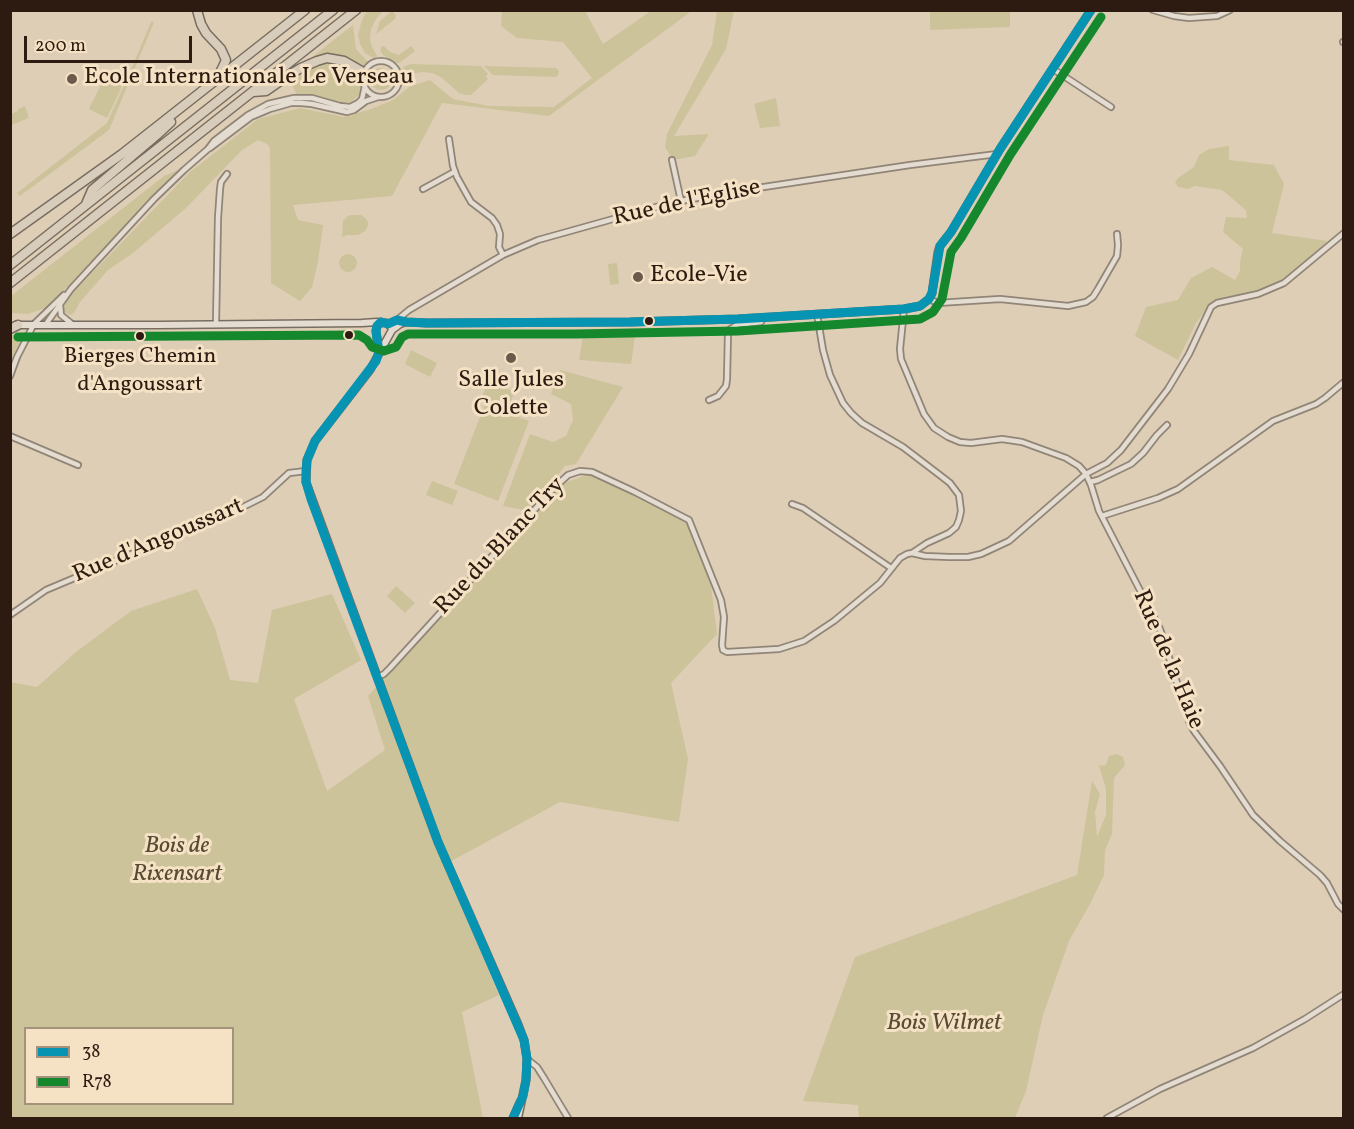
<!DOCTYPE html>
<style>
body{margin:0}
#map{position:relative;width:1354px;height:1129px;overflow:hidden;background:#deceb6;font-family:Vollkorn,serif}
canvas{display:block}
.frame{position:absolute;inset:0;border:12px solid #2d1b11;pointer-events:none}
.legend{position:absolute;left:24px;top:1027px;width:210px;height:78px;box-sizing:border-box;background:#f5e1c4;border:2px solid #a5927c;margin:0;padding:8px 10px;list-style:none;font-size:18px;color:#2d1b11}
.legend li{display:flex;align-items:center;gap:12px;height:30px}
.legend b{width:30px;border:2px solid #a5927c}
.scale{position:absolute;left:24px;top:36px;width:168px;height:27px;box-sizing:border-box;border:3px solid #2d1b11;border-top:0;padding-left:8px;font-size:18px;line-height:21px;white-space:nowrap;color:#2d1b11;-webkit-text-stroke:4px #f5e1c4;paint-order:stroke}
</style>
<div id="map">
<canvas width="1354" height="1129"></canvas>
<div class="frame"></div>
<ul class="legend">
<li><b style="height:8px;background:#0794b2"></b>38</li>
<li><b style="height:8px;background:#15882e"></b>R78</li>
</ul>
<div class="scale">200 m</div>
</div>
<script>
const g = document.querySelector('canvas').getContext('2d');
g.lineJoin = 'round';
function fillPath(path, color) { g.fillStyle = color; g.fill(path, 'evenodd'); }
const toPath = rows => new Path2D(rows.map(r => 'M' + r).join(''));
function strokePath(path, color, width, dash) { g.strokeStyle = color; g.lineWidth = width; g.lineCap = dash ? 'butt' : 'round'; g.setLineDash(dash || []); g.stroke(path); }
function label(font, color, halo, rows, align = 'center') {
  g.font = font + ' Vollkorn,serif'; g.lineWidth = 6; g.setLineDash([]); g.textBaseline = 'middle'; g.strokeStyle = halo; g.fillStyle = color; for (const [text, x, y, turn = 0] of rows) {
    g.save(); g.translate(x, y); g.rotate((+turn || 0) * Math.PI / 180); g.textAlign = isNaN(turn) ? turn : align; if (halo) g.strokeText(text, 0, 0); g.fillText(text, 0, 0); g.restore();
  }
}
fillPath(toPath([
 [370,10,383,11,376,19,371,29,370,39,372,47,377,56,375,59,365,53,360,44,358,35,361,23,365,14],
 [392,11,396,15,395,19,376,34,380,21],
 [502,11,585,11,603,44,651,11,688,11,689,13,549,116,442,103,392,196,293,205,298,220,323,225,318,262,312,287,300,301,271,283,270,148,267,144,258,140,242,150,186,208,133,253,108,270,80,302,74,313,70,315,63,311,63,308,65,301,190,172,258,119,300,108,344,117,371,109,393,100,409,87,430,80,453,99,489,106,554,107,592,78,563,42,517,38,501,26],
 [717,11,734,11,726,49,674,136,709,134,695,156,673,160,665,147,667,134,712,45],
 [930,11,1010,11,1010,27,930,30],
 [151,22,154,22,109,130,20,196,17,193,107,123,127,79],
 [353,25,356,49,368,62,365,66,347,58,335,55,303,64],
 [382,46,384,46,390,52,399,55,411,46,415,51,399,63,395,63,383,55,380,50],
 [322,63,334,64,352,69,360,75,361,84,359,94,353,101,344,103,309,94,296,94,290,79,308,67],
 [410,64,481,66,488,74,486,76,488,79,471,95,465,95,459,93,441,77,432,73,422,72,411,74,403,78,401,71,404,67],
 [484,66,556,68,559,71,558,75,556,77,493,75],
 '370 79a11 11 0 1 1 22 0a11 11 0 1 1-22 0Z',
 [105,76,123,84,107,118,89,109],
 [776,98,780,126,760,128,754,104],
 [25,106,29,118,11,125,11,114,18,111,18,109],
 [1229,146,1229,160,1274,165,1284,184,1272,233,1327,241,1306,266,1286,281,1256,294,1209,306,1196,323,1178,360,1135,336,1146,307,1178,300,1191,278,1212,267,1235,280,1240,271,1240,261,1243,249,1223,232,1226,217,1247,218,1246,210,1222,190,1195,186,1188,189,1178,187,1175,182,1178,178,1194,167,1199,155,1209,149],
 [178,170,48,307,28,314,11,313,11,296,164,176],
 [351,215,361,215,365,218,368,222,368,226,365,231,358,235,347,235,342,237,343,221,348,216],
 '339 263a9 9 0 1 1 18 0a9 9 0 1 1-18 0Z',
 [617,263,619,284,610,285,608,264],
 [584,330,636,330,631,364,579,360],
 [24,334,11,359,11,361,11,335],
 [411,350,437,363,430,377,405,364],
 [560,370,623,387,576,464,565,466,529,511,503,506,530,434,553,442,566,436,573,420,571,404,551,394],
 [488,381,515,392,508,407,482,397],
 [485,404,529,421,498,501,454,484],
 [591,473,668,509,691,522,711,586,717,634,671,683,688,759,679,822,560,802,444,865,499,995,462,1012,483,1118,11,1118,10,682,37,687,76,652,131,611,197,589,215,628,230,680,258,683,272,610,332,594,361,660,294,699,327,791,385,750,368,696,562,484],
 [26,1028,232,1028,232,1104,26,1104],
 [432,481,458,491,452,505,426,495],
 [396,586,415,603,405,613,387,596],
 [1116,754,1123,757,1125,765,1114,778,1112,834,1105,850,1104,875,1090,904,1069,941,1043,1015,1026,1091,1015,1118,859,1118,858,1105,803,1101,855,957,1077,875,1092,781,1100,794,1095,812,1097,837,1106,815,1106,789,1099,766,1106,765,1109,756]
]), '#ccc39a');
const street = toPath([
 [1153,10,1174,16,1189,18,1217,16,1230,10],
 [1343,42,1344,42],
 '363 79a18 18 0 1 1 36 0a18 18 0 1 1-36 0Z',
 [1053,69,1111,107],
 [449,139,453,166,457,177,471,202,492,218,497,225,500,234,499,247,503,255],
 [210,148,251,117,270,109,291,103,301,103,312,104,347,112,354,110,366,101,378,97],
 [672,160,681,201],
 [423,189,454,172],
 [929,299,938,303,1000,299,1068,306,1086,302,1093,297,1098,289,1117,256,1118,245,1117,234],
 [60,305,61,315,72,324],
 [904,309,900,349,901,359,924,414,934,428,948,437,960,442,971,443,1002,439,1022,442,1066,458,1079,466,1086,474,1091,485,1099,511,1160,629,1190,724,1194,731,1220,766,1253,815,1280,841,1320,875,1327,883,1338,904,1344,910],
 [817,314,823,350,830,375,843,403,851,413,862,423,903,447,941,476,950,483,959,495,961,511,959,520,956,527,949,533,927,543,912,553],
 [397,320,409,310,503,255,538,240,631,214,670,203,724,193,910,165,997,154],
 [216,323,218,218,220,189,221,182,227,174],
 [46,324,71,289,154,199,184,170,208,149,214,141,248,115,268,104,294,98,312,98,340,106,350,107,358,103,362,99,365,86],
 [10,376,17,357,34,324,64,295],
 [709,400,718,396,726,386,727,379,728,333,729,330,737,325,761,322,763,317],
 [10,436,78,465],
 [1090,482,1098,480,1131,464,1143,453,1157,435,1167,425],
 [792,504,803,508,891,568],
 [1102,516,1158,498,1178,489,1273,421,1316,404,1325,398,1344,382],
 [10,615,46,590,243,507,263,497,289,473,306,471],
 [378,677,384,674,390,668,556,486,568,475,580,471,592,472,635,492,689,520,721,600,724,617,722,645,723,650,727,652,779,649,804,641,834,621,880,583,900,558,907,554,912,553,925,556,949,557,968,557,981,554,1009,541,1086,474,1107,463,1121,450,1168,389,1189,354,1211,307,1217,303,1258,294,1284,283,1344,233],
 [527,1059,537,1067,544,1078,568,1118],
 [1107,1118,1160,1089,1253,1048,1305,1019,1344,994]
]);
const secondary = toPath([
 [405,322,400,324,392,330,370,370,315,441,307,460,306,482,438,842,518,1024,524,1040,527,1059,526,1080,518,1118],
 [388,324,397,320,406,322,427,323,630,322,738,319,904,309,920,306,929,299,932,293,938,252,940,246,951,232,1000,149,1091,10],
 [16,325,159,325,362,323,377,322,387,323,391,327],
 [379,352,376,331,377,326,381,322],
 [513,1118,520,1102]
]);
const highway = toPath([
 [197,10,201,24,206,33,221,49,226,60,218,77],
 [253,92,266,91,289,75,301,68,317,61,327,58,344,61,365,73],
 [86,204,92,190,157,135,171,122],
 [10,234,122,154,305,10],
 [10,265,333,10],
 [10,283,356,10],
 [10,329,18,325]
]);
strokePath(street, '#908577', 8);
strokePath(secondary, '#786d60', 9);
strokePath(highway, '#786d60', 11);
strokePath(street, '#e4dcd0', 4.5);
strokePath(secondary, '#e4dcd0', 6);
strokePath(highway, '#d8ccbb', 8);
strokePath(toPath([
 [513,1118,523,1096,526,1080,527,1059,524,1040,438,842,311,499,306,482,306,471,307,460,315,441,376,361,379,352,376,331,377,326,381,322,388,324,397,320,406,322,427,323,630,322,738,319,904,309,920,306,929,299,932,293,940,246,951,232,1000,149,1091,10]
]), '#0794b2', 9);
strokePath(toPath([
 [18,337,359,335,367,340,372,347,384,351,396,347,402,337,408,334,575,334,738,331,920,319,933,312,942,299,951,252,961,238,1010,155,1101,17]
]), '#15882e', 9);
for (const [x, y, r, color] of [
 [72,79,6,"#6b5a4b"],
 [638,277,6,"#6b5a4b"],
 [649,321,5,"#2d1b11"],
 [349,335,5,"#2d1b11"],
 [140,336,5,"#2d1b11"],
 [511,358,6,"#6b5a4b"]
]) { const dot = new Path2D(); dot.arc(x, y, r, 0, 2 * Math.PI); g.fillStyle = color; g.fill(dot); strokePath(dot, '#f5e1c4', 2); }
label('22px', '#2d1b11', '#f5e1c4', [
 ["Bierges Chemin",140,358],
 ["d'Angoussart",140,386]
]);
label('24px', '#2d1b11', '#f5e1c4', [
 ["Ecole Internationale Le Verseau",84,79],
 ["Ecole-Vie",650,277],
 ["Salle Jules",511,382,"center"],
 ["Colette",511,410,"center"]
], 'left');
label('24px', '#2d1b11', '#f5e1c4', [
 ["Rue de l'Eglise",687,204,-12],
 ["Rue d'Angoussart",159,542,-23],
 ["Rue du Blanc Try",501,547,-47],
 ["Rue de la Haie",1167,660,67]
]);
label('italic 24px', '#584b33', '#f5e1c4', [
 ["Bois de",177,848],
 ["Rixensart",177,876],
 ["Bois Wilmet",944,1025]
]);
</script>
